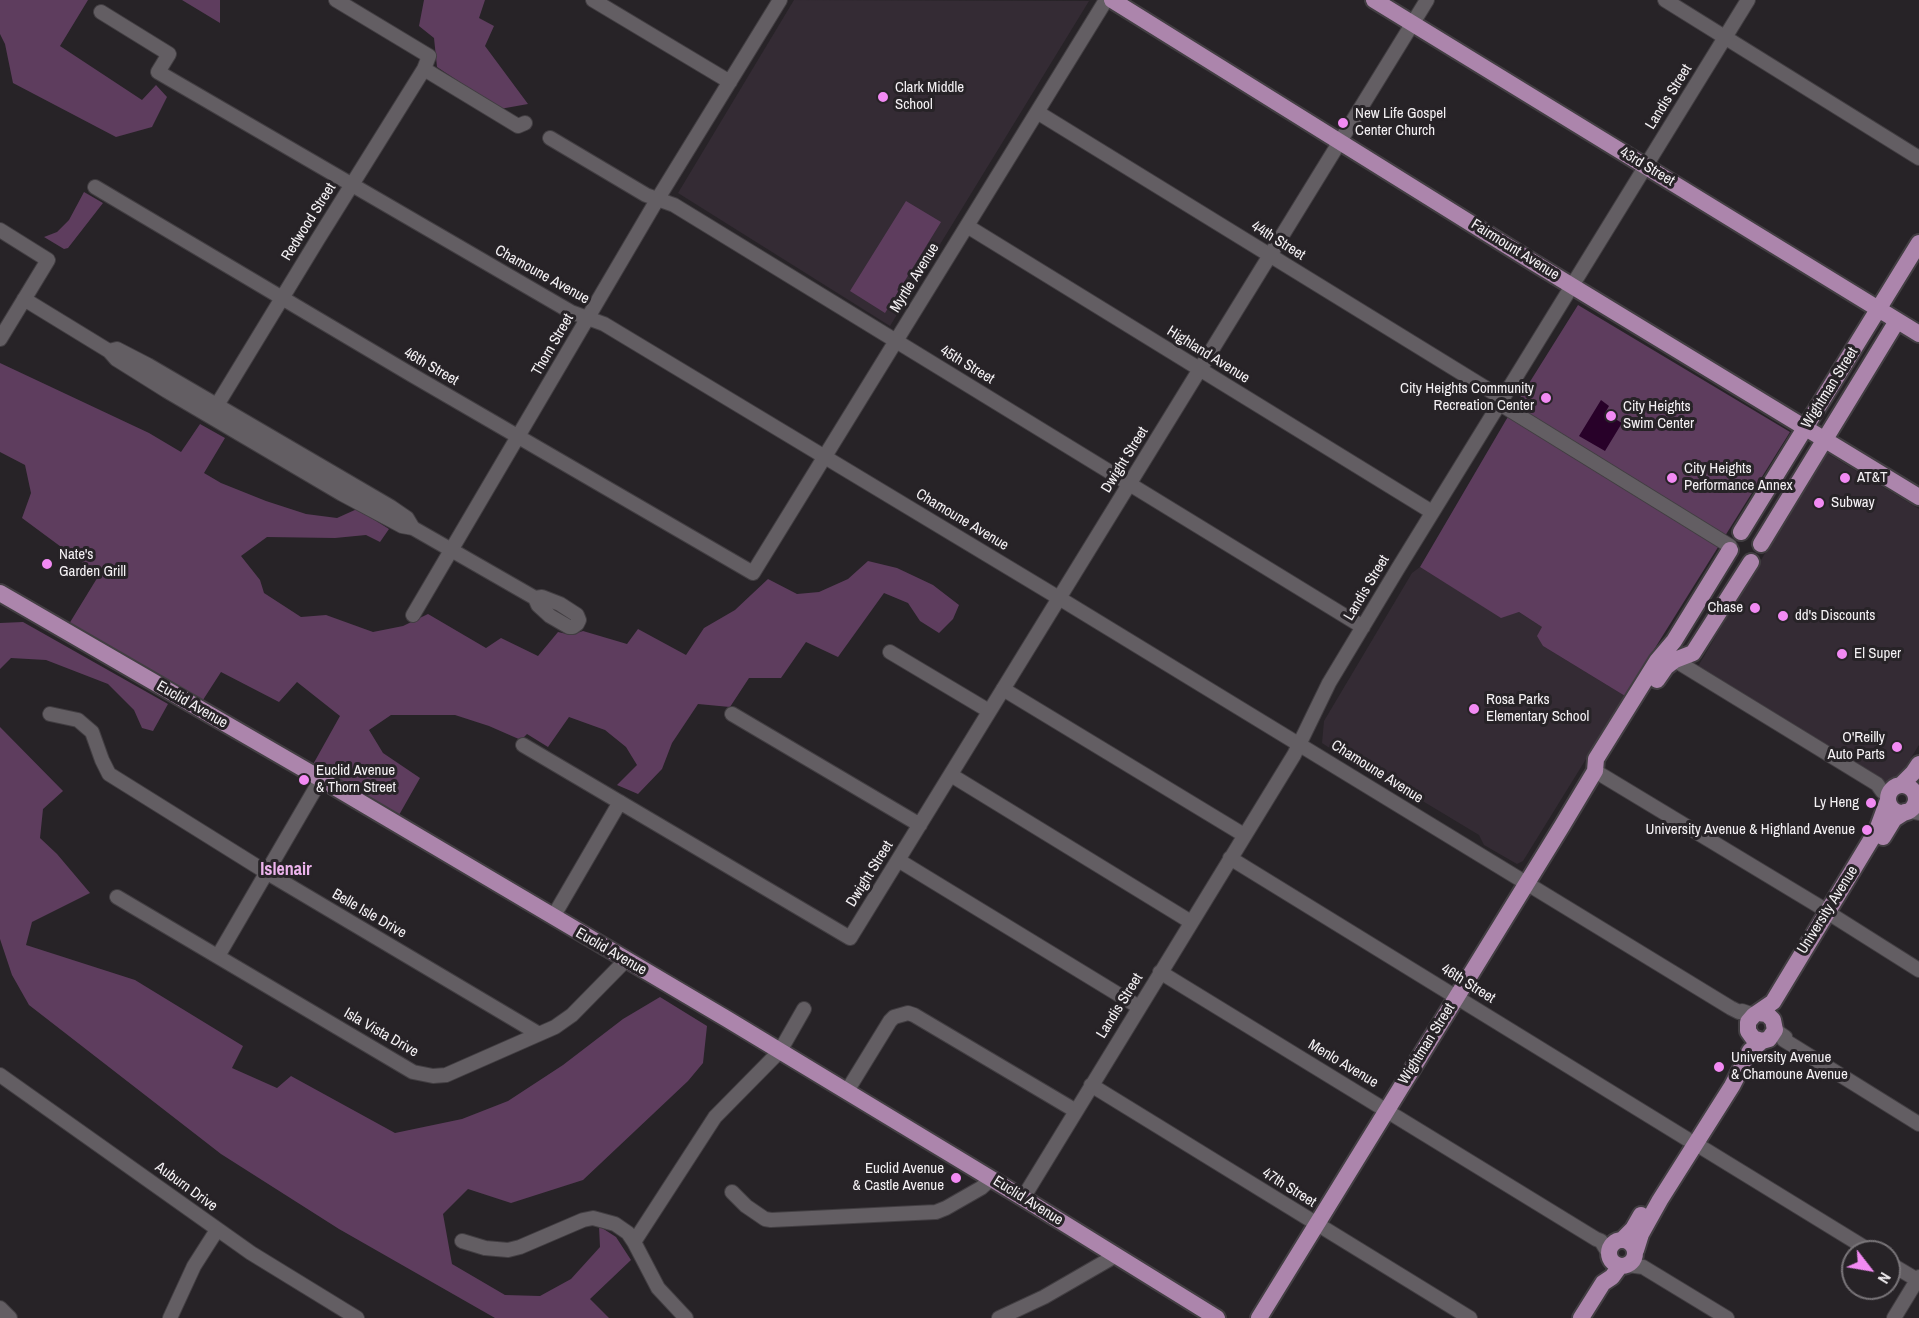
<!DOCTYPE html>
<style>
body{margin:0}
#map{position:relative;width:1919px;height:1318px;overflow:hidden;background:#272327;font-family:"Archivo Narrow",sans-serif}
canvas{display:block}
.north{position:absolute;left:1841px;top:1240px;width:60px;height:60px;box-sizing:border-box;background:#272327;border:2px solid #797579;border-radius:50%;rotate:121deg;font-size:16px;font-weight:700;line-height:24px;text-align:center;color:#f4f1f4}
.north::after{content:'';display:block;margin:auto;width:21px;height:27px;background:#f28af3;clip-path:polygon(50% 0,100% 100%,50% 72%,0 100%)}
</style>
<div id="map">
<canvas width="1919" height="1318"></canvas>
<div class="north">N</div>
</div>
<script>
const g = document.querySelector('canvas').getContext('2d');
g.lineJoin = 'round';
function fillPath(path, color) { g.fillStyle = color; g.fill(path, 'evenodd'); }
const toPath = rows => new Path2D(rows.map(r => 'M' + r).join(''));
function strokePath(path, color, width, dash) { g.strokeStyle = color; g.lineWidth = width; g.lineCap = dash ? 'butt' : 'round'; g.setLineDash(dash || []); g.stroke(path); }
function label(font, color, halo, rows, align = 'center') {
  g.font = font + ' "Archivo Narrow",sans-serif'; g.lineWidth = 6; g.setLineDash([]); g.textBaseline = 'middle'; g.strokeStyle = halo; g.fillStyle = color; for (const [text, x, y, turn = 0] of rows) {
    g.save(); g.translate(x, y); g.rotate((+turn || 0) * Math.PI / 180); g.textAlign = isNaN(turn) ? turn : align; if (halo) g.strokeText(text, 0, 0); g.fillText(text, 0, 0); g.restore();
  }
}
fillPath(toPath([
 [794,0,1089,1,890,326,678,193],
 [1825,452,1919,509,1919,745,1892,788,1697,668],
 [1420,567,1501,617,1519,612,1542,627,1543,646,1625,696,1523,861,1517,864,1484,845,1479,835,1401,788,1392,789,1322,743,1324,721,1412,573]
]), '#342b34');
fillPath(toPath([
 [0,0,88,0,60,46,142,100,156,85,167,97,152,127,116,137,13,83,5,44,0,34],
 [182,0,220,0,220,23],
 [424,0,485,0,479,18,494,26,485,46,528,104,500,109,437,67,434,38,419,26],
 [84,192,103,203,68,248,64,249,44,237,57,232,69,220],
 [906,201,941,222,885,313,850,291],
 [1578,305,1790,432,1625,696,1543,646,1537,636,1542,627,1519,612,1501,618,1420,567,1506,420],
 [0,363,149,433,181,452,200,424,225,438,204,473,221,483,266,501,306,514,337,518,357,509,389,529,380,542,366,535,335,538,267,537,241,556,260,580,264,593,301,617,326,615,373,632,403,626,428,614,486,648,501,638,538,656,558,632,571,635,583,631,627,644,638,629,686,655,704,628,735,610,768,579,797,594,819,592,848,579,868,561,897,568,933,585,959,605,953,619,939,633,920,621,908,603,884,593,838,657,806,642,781,678,749,678,730,707,698,704,672,743,662,769,638,794,617,785,637,765,626,747,605,730,569,717,548,747,527,734,521,740,489,726,455,715,391,715,369,730,383,753,420,778,399,815,311,768,340,716,297,682,279,702,221,672,201,703,69,624,99,575,22,518,31,493,25,465,0,452],
 [23,622,168,704,153,731,142,728,134,710,108,684,46,660,11,658,0,669,0,623],
 [0,727,63,791,43,809,40,838,57,854,90,893,32,922,26,945,135,980,243,1046,232,1068,277,1088,291,1076,395,1133,462,1119,508,1101,563,1065,623,1019,660,997,707,1026,703,1063,688,1081,583,1180,511,1203,468,1189,443,1214,452,1264,505,1295,540,1296,571,1279,600,1247,599,1226,616,1237,631,1260,590,1299,609,1318,495,1318,339,1229,221,1154,29,1005,12,975,0,939]
]), '#5e3d5e');
fillPath(toPath([
 [1601,400,1609,406,1605,413,1622,423,1605,451,1579,436]
]), '#280129');
const minor = toPath([
 [593,0,730,82],
 [1665,0,1919,158],
 [101,12,169,54,158,72,571,312,604,324,1059,598,1731,1008,1739,1012,1742,1011,1754,1015],
 [424,69,518,126,525,123],
 [1037,112,1502,398,1505,407,1730,546],
 [550,138,646,195,674,205,1363,627],
 [95,187,412,375,753,573,1106,0],
 [967,226,1432,512],
 [0,230,48,260,0,339],
 [24,299,109,351,116,359,167,391,342,494,402,526,413,528,535,598,542,597,560,604,577,615,579,620,577,624,573,627,569,627,550,616,538,605,535,598],
 [109,351,117,349,148,365,391,507,407,518,413,528],
 [217,405,318,239,424,69,429,56,336,0],
 [413,615,657,200,780,0],
 [890,652,989,711],
 [1668,656,1877,784,1882,791,1888,796],
 [1003,689,1244,835],
 [50,714,78,720,92,732,102,760,109,774,266,872,539,1034],
 [732,714,920,825],
 [523,745,850,938,1427,0],
 [1595,771,1827,911],
 [951,775,1191,922],
 [1909,811,1919,813],
 [1230,858,1687,1139],
 [898,860,1139,1007],
 [117,897,413,1072,433,1076,446,1075,555,1027,572,1015,626,960],
 [553,917,620,802],
 [1835,917,1919,970],
 [218,956,321,779],
 [1160,972,1596,1239,1601,1241,1609,1254],
 [1775,1030,1785,1037,1784,1040,1919,1124],
 [0,1075,251,1253,357,1318],
 [1091,1085,1470,1318],
 [847,1091,890,1021,894,1017,908,1013,914,1015,1076,1111],
 [1696,1144,1872,1252],
 [732,1192,746,1206,765,1219,771,1220,936,1212,946,1208,981,1188,991,1179],
 [1023,1198,1294,755,1329,683,1397,570,1748,0],
 [462,1241,485,1248,508,1250,520,1247,583,1220,593,1218,615,1224,628,1233,634,1242,658,1288,686,1318],
 [634,1242,715,1117,780,1051,804,1009],
 [1889,1263,1919,1281],
 [1628,1265,1643,1267,1727,1318],
 [0,1308,10,1318],
 [170,1318,194,1266,217,1230],
 [999,1318,1044,1297,1115,1256],
 [1894,1318,1919,1277]
]);
const major = toPath([
 [1112,0,1536,264,1919,497],
 [1374,0,1919,334],
 [1741,532,1919,243],
 [1761,544,1897,321],
 [0,593,321,779,727,1019,1023,1198,1217,1318],
 [1657,680,1666,667,1675,660,1693,653,1751,562],
 [1901,785,1913,773,1919,764],
 '1888 799a14 14 0 1 1 28 0a14 14 0 1 1-28 0Z',
 [1883,837,1894,819,1905,812],
 [1758,1013,1767,1014,1773,1020,1775,1030,1769,1039,1762,1041,1753,1038,1748,1031,1748,1022,1754,1015,1773,1002,1877,830,1888,800],
 [1623,1239,1633,1229,1641,1215],
 '1609 1253a13 13 0 1 1 26 0a13 13 0 1 1-26 0Z',
 [1636,1250,1641,1234,1660,1200,1732,1086,1750,1051,1762,1041],
 [1259,1318,1562,826,1595,771,1596,759,1657,661,1674,641,1730,550],
 [1581,1318,1603,1283,1612,1277,1620,1266]
]);
strokePath(minor, '#423e42', 16);
strokePath(major, '#423e42', 20);
strokePath(minor, '#635e63', 14);
strokePath(major, '#ac85ac', 16);
for (const [x, y, r, color] of [
 [883,97,6,"#f28af3"],
 [1343,123,6,"#f28af3"],
 [1546,398,6,"#f28af3"],
 [1611,416,6,"#f28af3"],
 [1672,478,6,"#f28af3"],
 [1845,478,6,"#f28af3"],
 [1819,503,6,"#f28af3"],
 [47,564,6,"#f28af3"],
 [1755,608,6,"#f28af3"],
 [1783,616,6,"#f28af3"],
 [1842,654,6,"#f28af3"],
 [1474,709,6,"#f28af3"],
 [1897,747,6,"#f28af3"],
 [304,780,6,"#f28af3"],
 [1871,803,6,"#f28af3"],
 [1867,830,6,"#f28af3"],
 [1719,1067,6,"#f28af3"],
 [956,1178,6,"#f28af3"]
]) { const dot = new Path2D(); dot.arc(x, y, r, 0, 2 * Math.PI); g.fillStyle = color; g.fill(dot); strokePath(dot, '#272327', 2); }
label('15px', '#f4f1f4', '#272327', [
 ["Clark Middle",895,88],
 ["School",895,105],
 ["New Life Gospel",1355,114],
 ["Center Church",1355,131],
 ["City Heights Community",1534,389,"right"],
 ["Recreation Center",1534,406,"right"],
 ["City Heights",1623,407],
 ["Swim Center",1623,424],
 ["City Heights",1684,469],
 ["Performance Annex",1684,486],
 ["AT&T",1857,478],
 ["Subway",1831,503],
 ["Nate's",59,555],
 ["Garden Grill",59,572],
 ["Chase",1743,608,"right"],
 ["dd's Discounts",1795,616],
 ["El Super",1854,654],
 ["Rosa Parks",1486,700],
 ["Elementary School",1486,717],
 ["O'Reilly",1885,738,"right"],
 ["Auto Parts",1885,755,"right"],
 ["Euclid Avenue",316,771],
 ["& Thorn Street",316,788],
 ["Ly Heng",1859,803,"right"],
 ["University Avenue & Highland Avenue",1855,830,"right"],
 ["University Avenue",1731,1058],
 ["& Chamoune Avenue",1731,1075],
 ["Euclid Avenue",944,1169,"right"],
 ["& Castle Avenue",944,1186,"right"]
], 'left');
label('15px', '#f4f1f4', '#272327', [
 ["Landis Street",1669,97,-58],
 ["43rd Street",1647,167,31],
 ["Redwood Street",309,222,-58],
 ["44th Street",1278,241,32],
 ["Fairmount Avenue",1515,250,32],
 ["Chamoune Avenue",542,275,29],
 ["Myrtle Avenue",915,278,-58],
 ["Thorn Street",553,345,-60],
 ["Highland Avenue",1208,355,32],
 ["45th Street",967,365,31],
 ["46th Street",431,367,30],
 ["Wightman Street",1830,388,-58],
 ["Dwight Street",1125,460,-58],
 ["Chamoune Avenue",962,520,31],
 ["Landis Street",1367,588,-59],
 ["Euclid Avenue",192,705,30],
 ["Chamoune Avenue",1377,772,32],
 ["Dwight Street",870,874,-58],
 ["University Avenue",1828,910,-58],
 ["Belle Isle Drive",369,914,30],
 ["Euclid Avenue",611,952,30],
 ["46th Street",1468,984,32],
 ["Landis Street",1120,1006,-58],
 ["Isla Vista Drive",381,1033,30],
 ["Wightman Street",1427,1044,-58],
 ["Menlo Avenue",1343,1064,31],
 ["Auburn Drive",186,1187,36],
 ["47th Street",1289,1188,32],
 ["Euclid Avenue",1028,1201,32]
]);
label('bold 18px', '#ecb3ec', '#272327', [
 ["Islenair",286,870]
]);
</script>
